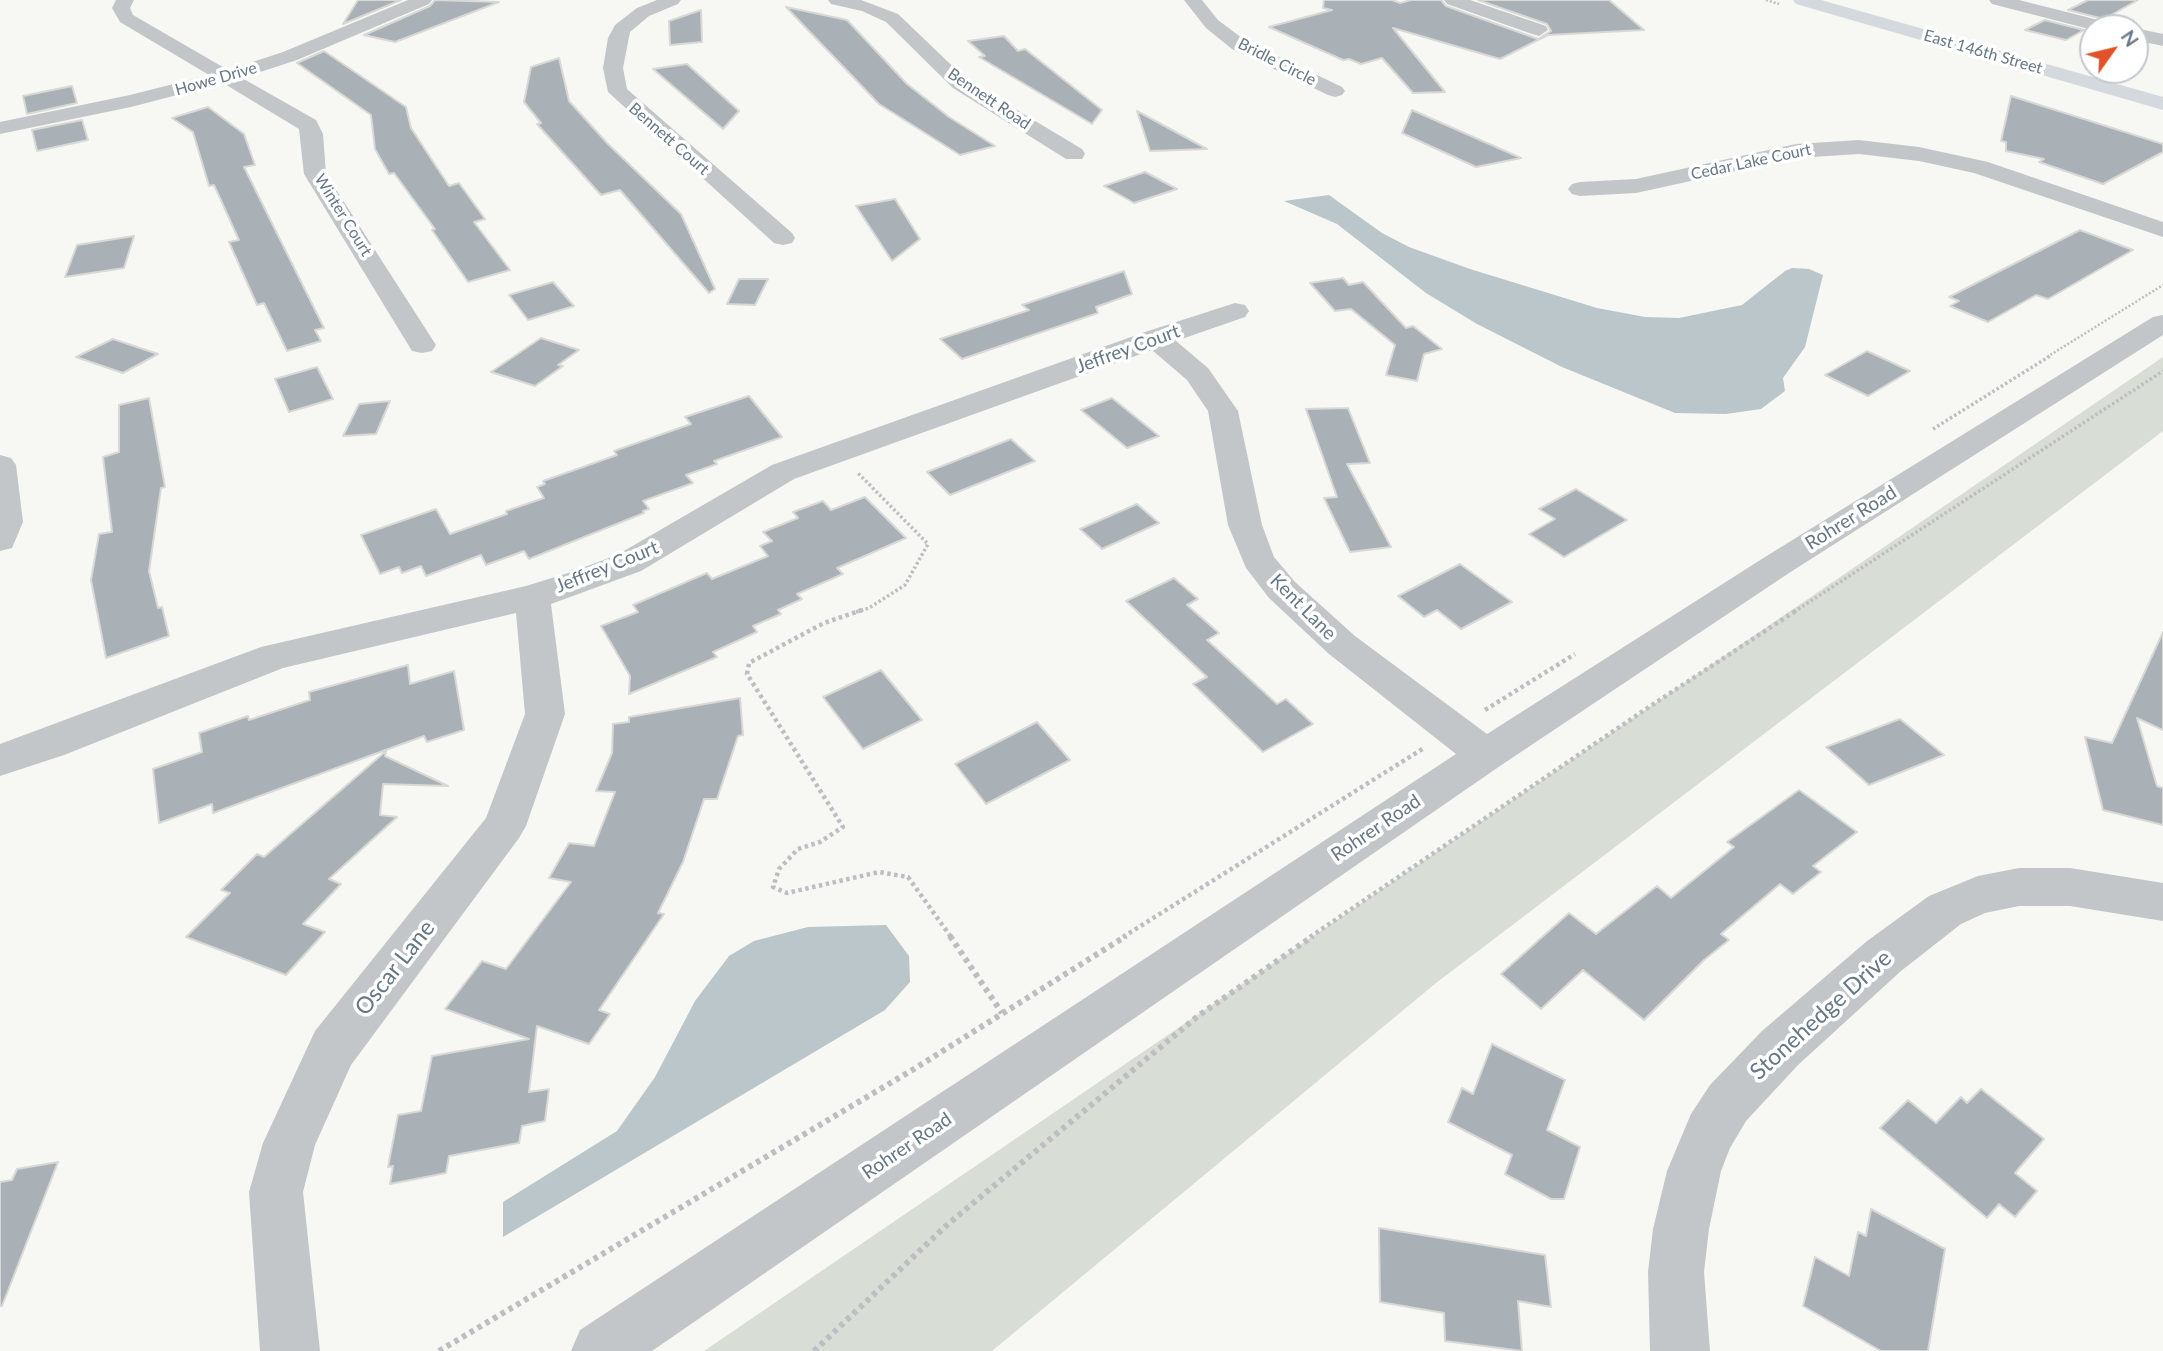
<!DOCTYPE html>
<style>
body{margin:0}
#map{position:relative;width:2163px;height:1351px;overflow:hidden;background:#f7f7f4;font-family:Lato,sans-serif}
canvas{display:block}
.north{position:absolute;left:2079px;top:14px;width:70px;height:70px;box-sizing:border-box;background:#fff;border:2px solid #c2c9ce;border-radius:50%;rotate:56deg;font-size:19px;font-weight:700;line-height:28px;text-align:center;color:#667785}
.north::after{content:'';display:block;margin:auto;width:24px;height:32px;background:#e25228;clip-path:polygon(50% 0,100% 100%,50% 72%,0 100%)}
</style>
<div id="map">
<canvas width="2163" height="1351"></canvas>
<div class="north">N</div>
</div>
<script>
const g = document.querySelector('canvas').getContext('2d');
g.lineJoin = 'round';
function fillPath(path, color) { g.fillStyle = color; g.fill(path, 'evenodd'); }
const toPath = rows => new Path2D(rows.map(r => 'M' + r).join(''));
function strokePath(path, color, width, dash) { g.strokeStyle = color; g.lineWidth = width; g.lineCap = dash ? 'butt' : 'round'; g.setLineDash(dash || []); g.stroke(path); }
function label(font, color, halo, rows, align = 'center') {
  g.font = font + ' Lato,sans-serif'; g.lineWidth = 7; g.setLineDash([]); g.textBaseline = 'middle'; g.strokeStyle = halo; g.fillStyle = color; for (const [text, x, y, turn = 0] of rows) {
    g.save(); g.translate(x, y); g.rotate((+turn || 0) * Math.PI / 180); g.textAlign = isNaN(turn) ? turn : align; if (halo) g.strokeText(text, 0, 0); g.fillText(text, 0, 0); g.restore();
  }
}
fillPath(toPath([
 [2163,357,2163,431,1436,983,992,1351,704,1351]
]), '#d8ded5');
fillPath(toPath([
 [1329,195,1382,233,1409,247,1470,269,1597,308,1645,317,1679,318,1742,305,1785,271,1792,268,1809,269,1823,275,1805,347,1783,378,1785,391,1761,409,1726,414,1675,413,1562,367,1477,324,1426,293,1337,224,1284,201],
 [886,925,909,956,910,982,885,1010,503,1237,503,1202,617,1131,655,1077,695,1001,729,956,754,941,808,927]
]), '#bac6ca');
const building = toPath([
 [358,0,401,0,343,24,358,0],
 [435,0,499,2,395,42,364,35,430,6,435,0],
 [1324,0,1392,0,1400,3,1411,0,1441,0,1446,6,1538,39,1551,31,1547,24,1478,0,1609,0,1644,30,1548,35,1500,59,1393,28,1445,92,1413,93,1382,58,1361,64,1349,59,1343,60,1269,27,1332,10,1323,8,1324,0],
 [2088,0,2138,0,2104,19,2068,10,2088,0],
 [786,7,847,20,907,84,949,117,995,146,960,155,879,104,786,7],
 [701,10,702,42,670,45,669,21,701,10],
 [2045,20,2084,30,2066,40,2025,30,2045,20],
 [1004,36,1018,51,1025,49,1102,110,1092,124,979,57,985,56,968,41,1004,36],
 [324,51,406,107,411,128,449,186,459,183,485,219,474,222,510,270,468,282,432,230,435,229,394,173,389,174,375,149,371,115,297,63,324,51],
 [559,58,569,101,607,143,681,214,715,289,709,293,620,190,601,195,537,124,541,123,524,102,531,67,559,58],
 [687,64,739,111,723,129,653,69,687,64],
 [72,86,77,103,27,114,23,96,72,86],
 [2011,96,2163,144,2163,152,2103,184,2039,162,2044,159,2006,151,2006,142,2001,141,2011,96],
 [208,107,244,134,255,165,244,167,324,328,315,330,321,341,287,351,264,303,257,305,229,242,239,240,214,185,209,186,193,132,172,118,208,107],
 [1412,110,1521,158,1476,167,1402,133,1412,110],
 [1137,111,1207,149,1150,151,1137,111],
 [82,120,88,140,37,151,32,130,82,120],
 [1145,172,1177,189,1134,203,1104,186,1145,172],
 [895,199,920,239,892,261,856,206,895,199],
 [2080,230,2133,250,2048,299,2036,295,1988,322,1950,306,1959,301,1949,297,2080,230],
 [134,236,124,268,65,277,77,245,134,236],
 [1124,271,1132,294,1096,307,1098,313,962,359,940,339,1029,310,1022,305,1124,271],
 [1343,278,1349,285,1363,282,1406,328,1413,326,1442,349,1424,354,1417,381,1386,375,1395,345,1351,309,1335,311,1310,283,1343,278],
 [739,279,768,279,755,305,727,304,739,279],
 [553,282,574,306,528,320,509,295,553,282],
 [541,338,579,350,558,365,563,366,535,386,491,372,541,338],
 [113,339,158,354,123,373,76,357,113,339],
 [1867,351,1910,371,1868,396,1825,375,1867,351],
 [317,367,333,399,289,412,275,379,317,367],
 [749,396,782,437,714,461,717,464,686,475,693,483,643,501,649,509,643,511,644,513,529,559,524,551,486,565,481,555,426,576,421,566,402,573,399,567,380,574,361,535,436,509,450,534,507,514,506,511,544,498,537,487,545,484,543,481,617,455,614,451,691,424,685,417,749,396],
 [149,398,165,487,161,488,149,571,158,608,162,607,169,636,106,658,91,580,99,534,112,532,103,457,119,452,119,405,149,398],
 [1112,398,1159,436,1127,448,1081,410,1112,398],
 [390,401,376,434,343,436,359,404,390,401],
 [1348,408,1370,463,1347,464,1391,547,1350,552,1324,498,1337,497,1306,409,1348,408],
 [1011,439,1035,461,950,495,927,472,1011,439],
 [1576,489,1627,520,1564,557,1529,534,1555,519,1539,509,1576,489],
 [865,497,906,538,837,568,843,574,797,594,802,599,778,610,781,614,753,626,757,632,713,652,717,657,629,694,630,676,601,626,638,612,633,605,707,573,712,579,768,556,760,546,772,541,763,532,798,518,793,512,823,501,831,510,865,497],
 [1137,504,1159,523,1102,549,1080,529,1137,504],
 [1460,564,1512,602,1461,629,1437,610,1424,617,1398,596,1460,564],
 [1174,578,1198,599,1187,605,1219,633,1207,640,1277,704,1286,699,1313,724,1263,752,1193,684,1207,677,1126,601,1174,578],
 [2163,632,2163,730,2137,718,2157,786,2163,788,2163,825,2103,810,2085,737,2112,743,2163,632],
 [408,665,410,684,454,671,464,730,427,742,424,736,213,813,212,804,159,823,153,769,202,752,199,733,248,716,249,720,310,700,309,692,408,665],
 [881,670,922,720,863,749,823,697,881,670],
 [740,698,743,735,738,736,717,799,704,799,683,862,658,913,664,914,599,1010,610,1014,589,1044,537,1026,529,1092,549,1089,545,1121,522,1126,519,1143,449,1156,446,1173,390,1184,393,1166,388,1167,398,1115,421,1111,432,1056,529,1039,445,1009,482,961,506,969,571,882,549,878,569,843,594,846,615,792,596,791,612,753,613,724,629,722,629,717,740,698],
 [1900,719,1944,755,1869,785,1826,747,1900,719],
 [1037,722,1070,760,986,804,955,764,1037,722],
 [386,751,385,756,448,786,383,784,380,815,397,817,329,879,341,884,303,924,325,932,286,975,186,937,230,893,221,890,257,854,264,857,386,751],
 [1799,790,1857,832,1813,866,1821,872,1793,894,1780,884,1721,934,1729,940,1704,960,1644,1020,1583,970,1541,1009,1501,974,1569,913,1596,934,1657,886,1671,898,1734,847,1727,842,1799,790],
 [1492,1044,1565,1080,1547,1130,1580,1147,1564,1199,1551,1199,1505,1174,1512,1155,1448,1122,1462,1088,1473,1094,1492,1044],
 [1981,1089,2044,1139,2015,1173,2037,1191,2015,1217,1999,1204,1987,1218,1880,1128,1908,1100,1936,1123,1961,1097,1967,1103,1981,1089],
 [58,1162,2,1306,0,1306,0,1182,12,1180,17,1169,58,1162],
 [1871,1209,1945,1249,1928,1351,1881,1351,1803,1306,1815,1257,1849,1276,1858,1232,1866,1236,1871,1209],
 [1379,1228,1545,1255,1551,1307,1518,1301,1522,1351,1445,1341,1444,1313,1380,1302,1379,1228]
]);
fillPath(building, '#a9b1b7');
strokePath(building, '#d8d8d6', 2);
strokePath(toPath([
 [1766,0,1779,4],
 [2047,357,2163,285]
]), '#bcbec1', 2.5, [2, 2]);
strokePath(toPath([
 [1933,429,2050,356],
 [856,612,869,608,905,585,928,544,857,472],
 [1794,612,2163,371]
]), '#bcbec1', 3.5, [2.5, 2.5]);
strokePath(toPath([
 [862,610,824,623,749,663,747,674,843,827,820,842,798,849,779,869,773,887,787,893,879,872,908,877,951,937],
 [1485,710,1575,654],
 [1123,937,1424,748],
 [1310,937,1649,707,1797,610]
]), '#bcbec1', 4.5, [3.5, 3.5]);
strokePath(toPath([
 [950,936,1002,1013],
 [439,1351,914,1069,1126,936],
 [814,1351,948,1224,1198,1016,1313,936]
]), '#bcbec1', 6, [4.5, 4.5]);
fillPath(toPath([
 [116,0,134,0,130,8,133,15,228,70,283,52,408,0,432,0,429,4,297,60,242,78,316,120,323,134,326,174,436,345,432,351,422,353,412,351,304,174,299,129,223,83,131,107,0,134,0,122,130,95,209,75,120,22,112,8,116,0],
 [657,0,681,0,678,4,649,16,630,32,623,68,627,89,792,233,795,238,792,243,783,245,774,243,608,92,603,68,608,38,615,25,637,8,657,0],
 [828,0,861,0,898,14,967,80,1082,149,1085,154,1082,159,1066,159,953,88,886,22,862,11,831,4,828,0],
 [1184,0,1202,0,1218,20,1246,41,1342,87,1345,91,1342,95,1335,97,1328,95,1232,49,1206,28,1184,0],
 [1444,0,1470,0,1546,26,1548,30,1539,36,1532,34,1447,4,1444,0],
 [1989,0,2019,0,2114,24,2116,28,2093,30,1992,4,1989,0],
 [2135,28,2163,34,2163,46,2135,40,2135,28],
 [1859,140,1919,147,1988,162,2163,222,2163,237,1974,173,1919,161,1859,154,1796,158,1636,193,1580,196,1572,194,1568,189,1572,184,1580,182,1636,179,1796,144,1859,140],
 [1235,303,1245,305,1249,311,1245,317,1176,341,1208,368,1238,411,1262,525,1274,557,1295,582,1355,636,1487,734,1765,557,2153,317,2163,315,2163,335,1789,573,1500,766,652,1351,571,1351,580,1330,1456,754,1329,654,1269,598,1246,568,1228,525,1208,411,1187,380,1152,350,794,479,641,571,551,604,565,714,526,826,519,838,351,1065,315,1145,303,1192,320,1351,260,1351,249,1192,263,1143,315,1031,486,818,525,714,516,613,283,668,64,755,0,776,0,744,261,647,526,586,568,573,617,555,772,465,1145,332,1235,303],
 [0,455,11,458,16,465,23,522,12,548,0,551,0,455],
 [2019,868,2070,868,2163,883,2163,921,2070,906,2019,906,1985,913,1961,924,1901,971,1798,1065,1746,1121,1730,1148,1721,1171,1709,1229,1704,1272,1710,1351,1650,1351,1648,1272,1653,1229,1667,1171,1691,1114,1710,1085,1762,1031,1867,941,1929,896,1978,876,2019,868]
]), '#c2c6c9');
fillPath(toPath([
 [1793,0,1821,0,2163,97,2163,110,1796,4,1793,0]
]), '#d4d9dd');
label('16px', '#667785', '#fff', [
 ["East 146th Street",1983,52,16],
 ["Bridle Circle",1277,62,27],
 ["Howe Drive",216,79,-16],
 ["Bennett Road",989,99,34],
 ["Bennett Court",669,139,41],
 ["Cedar Lake Court",1751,162,-12],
 ["Winter Court",343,215,58]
]);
label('19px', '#667785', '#fff', [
 ["Jeffrey Court",1128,349,-20],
 ["Rohrer Road",1851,518,-32],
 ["Jeffrey Court",607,567,-22],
 ["Kent Lane",1303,607,45],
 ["Rohrer Road",1376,828,-34],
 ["Rohrer Road",907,1146,-34]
]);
label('23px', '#667785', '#fff', [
 ["Oscar Lane",395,968,-52],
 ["Stonehedge Drive",1821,1015,-42]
]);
</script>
